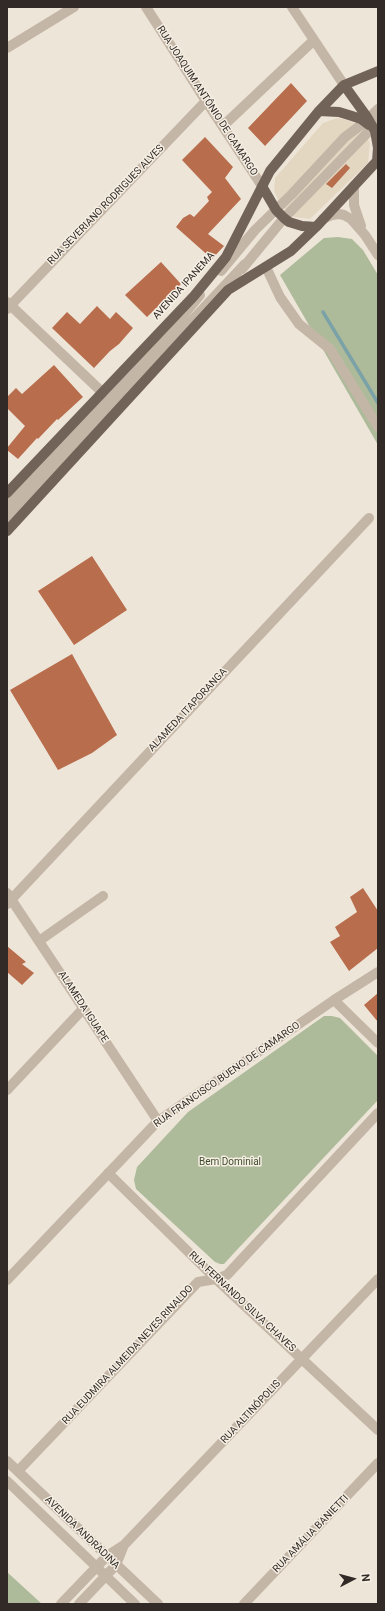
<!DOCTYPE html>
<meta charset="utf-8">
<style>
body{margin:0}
#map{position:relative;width:385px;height:1611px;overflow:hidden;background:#eee5d9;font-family:Roboto,sans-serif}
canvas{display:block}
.frame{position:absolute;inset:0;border:8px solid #312a26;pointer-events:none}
.north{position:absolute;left:333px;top:1559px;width:40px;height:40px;-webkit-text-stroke:3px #f6efe4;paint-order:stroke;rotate:84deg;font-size:11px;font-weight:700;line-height:16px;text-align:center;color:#312a26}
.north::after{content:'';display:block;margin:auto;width:14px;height:18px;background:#312a26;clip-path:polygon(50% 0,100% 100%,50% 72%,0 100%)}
</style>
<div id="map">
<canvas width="385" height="1611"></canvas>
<div class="frame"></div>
<div class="north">N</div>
</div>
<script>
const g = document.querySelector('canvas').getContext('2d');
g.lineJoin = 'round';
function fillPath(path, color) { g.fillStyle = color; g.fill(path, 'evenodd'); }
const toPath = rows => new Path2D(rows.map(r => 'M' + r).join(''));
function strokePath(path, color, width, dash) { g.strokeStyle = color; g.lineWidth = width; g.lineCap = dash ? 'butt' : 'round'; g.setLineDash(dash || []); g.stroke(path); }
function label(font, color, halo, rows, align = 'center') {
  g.font = font + ' Roboto,sans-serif'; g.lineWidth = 3; g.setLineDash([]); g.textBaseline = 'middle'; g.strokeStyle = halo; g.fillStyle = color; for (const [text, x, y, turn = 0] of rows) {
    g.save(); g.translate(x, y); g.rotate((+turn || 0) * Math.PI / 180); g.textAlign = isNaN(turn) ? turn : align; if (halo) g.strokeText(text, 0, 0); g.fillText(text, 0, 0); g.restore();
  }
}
fillPath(toPath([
 [338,237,352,239,363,250,378,275,378,445,280,275,324,238],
 [324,1016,332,1016,340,1018,378,1056,378,1100,234,1253,224,1264,220,1264,215,1262,136,1189,134,1180,137,1167,188,1112],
 [7,1572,42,1604,7,1604]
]), '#aebb9b');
fillPath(toPath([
 [337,118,347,120,361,126,370,143,368,163,310,219,294,217,280,204,274,191,275,178,323,123]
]), '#e4d7c1');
strokePath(toPath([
 [323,312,378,403]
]), '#7ba2a7', 3.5);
fillPath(toPath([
 [291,83,307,101,265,146,248,128],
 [205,137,233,167,225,178,241,199,208,234,224,246,212,259,176,227,183,218,190,214,194,217,209,201,207,197,212,192,182,160],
 [346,164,350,168,332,188,326,184],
 [161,262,181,284,147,317,125,295],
 [97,306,110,319,116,312,133,328,119,344,110,351,94,368,52,328,67,312,80,324],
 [54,365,83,397,58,420,57,419,38,439,37,438,18,459,7,450,7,448,25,426,7,408,7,397,16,388,22,394],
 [92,556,127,610,74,645,38,591],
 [72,654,117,735,92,753,58,770,10,690],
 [363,888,378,911,378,948,349,971,330,942,340,936,335,927,357,912,350,897],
 [7,946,26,962,22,964,34,973,22,985,7,972],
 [378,993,378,1022,364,1005]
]), '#b86d4c');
strokePath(toPath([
 [146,7,206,101,262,186],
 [292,7,344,85],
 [7,48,74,7],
 [223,126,314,40],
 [354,186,354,205,361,226],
 [323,219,332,215,339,214,344,215,351,219,365,235,378,255],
 [266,267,280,297,299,324,330,349,378,427],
 [242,269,284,218,378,122],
 [221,271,255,230,292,194,345,137,365,122,378,109],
 [7,302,102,392],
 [7,309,206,101],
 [7,505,161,342,200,295],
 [7,518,245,264],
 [7,893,158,1121],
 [7,904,369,518],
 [39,941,103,896],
 [334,1000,378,1043],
 [7,1090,83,1009],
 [108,1173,216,1279,378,1430],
 [7,1280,158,1121,334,1000,378,972],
 [7,1461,158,1604],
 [18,1471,198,1282,216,1279,227,1275,378,1113],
 [7,1481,135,1604],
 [61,1604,107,1556,124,1545,378,1279],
 [79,1604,116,1565,124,1545],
 [244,1604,378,1463]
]), '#c4b6a6', 10);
strokePath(toPath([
 [344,85,367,117,375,131,378,148,377,161],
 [319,111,339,112,352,116,361,119,369,125],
 [262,186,276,210,284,218,289,222,302,226,316,227],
 [7,493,194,296,226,257,270,171,319,111,344,85,378,71],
 [7,531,228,290,291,251,316,227,378,160]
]), '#726359', 10);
label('10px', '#312a26', '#f6efe4', [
 ["RUA JOAQUIM ANTÔNIO DE CAMARGO",207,101,57],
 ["RUA SEVERIANO RODRIGUES ALVES",106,205,-46],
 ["AVENIDA IPANEMA",184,286,-48],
 ["ALAMEDA ITAPORANGA",188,710,-47],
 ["ALAMEDA IGUAPE",83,1007,57],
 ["RUA FRANCISCO BUENO DE CAMARGO",227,1075,-35],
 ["RUA FERNANDO SILVA CHAVES",242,1302,43],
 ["RUA EUDMIRA ALMEIDA NEVES RINALDO",128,1355,-47],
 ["RUA ALTINÓPOLIS",251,1412,-47],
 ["AVENIDA ANDRADINA",82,1533,44],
 ["RUA AMÁLIA BANIETTI",311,1534,-46]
]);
label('10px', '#3f4c2d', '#f6efe4', [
 ["Bem Dominial",230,1162]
]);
</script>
